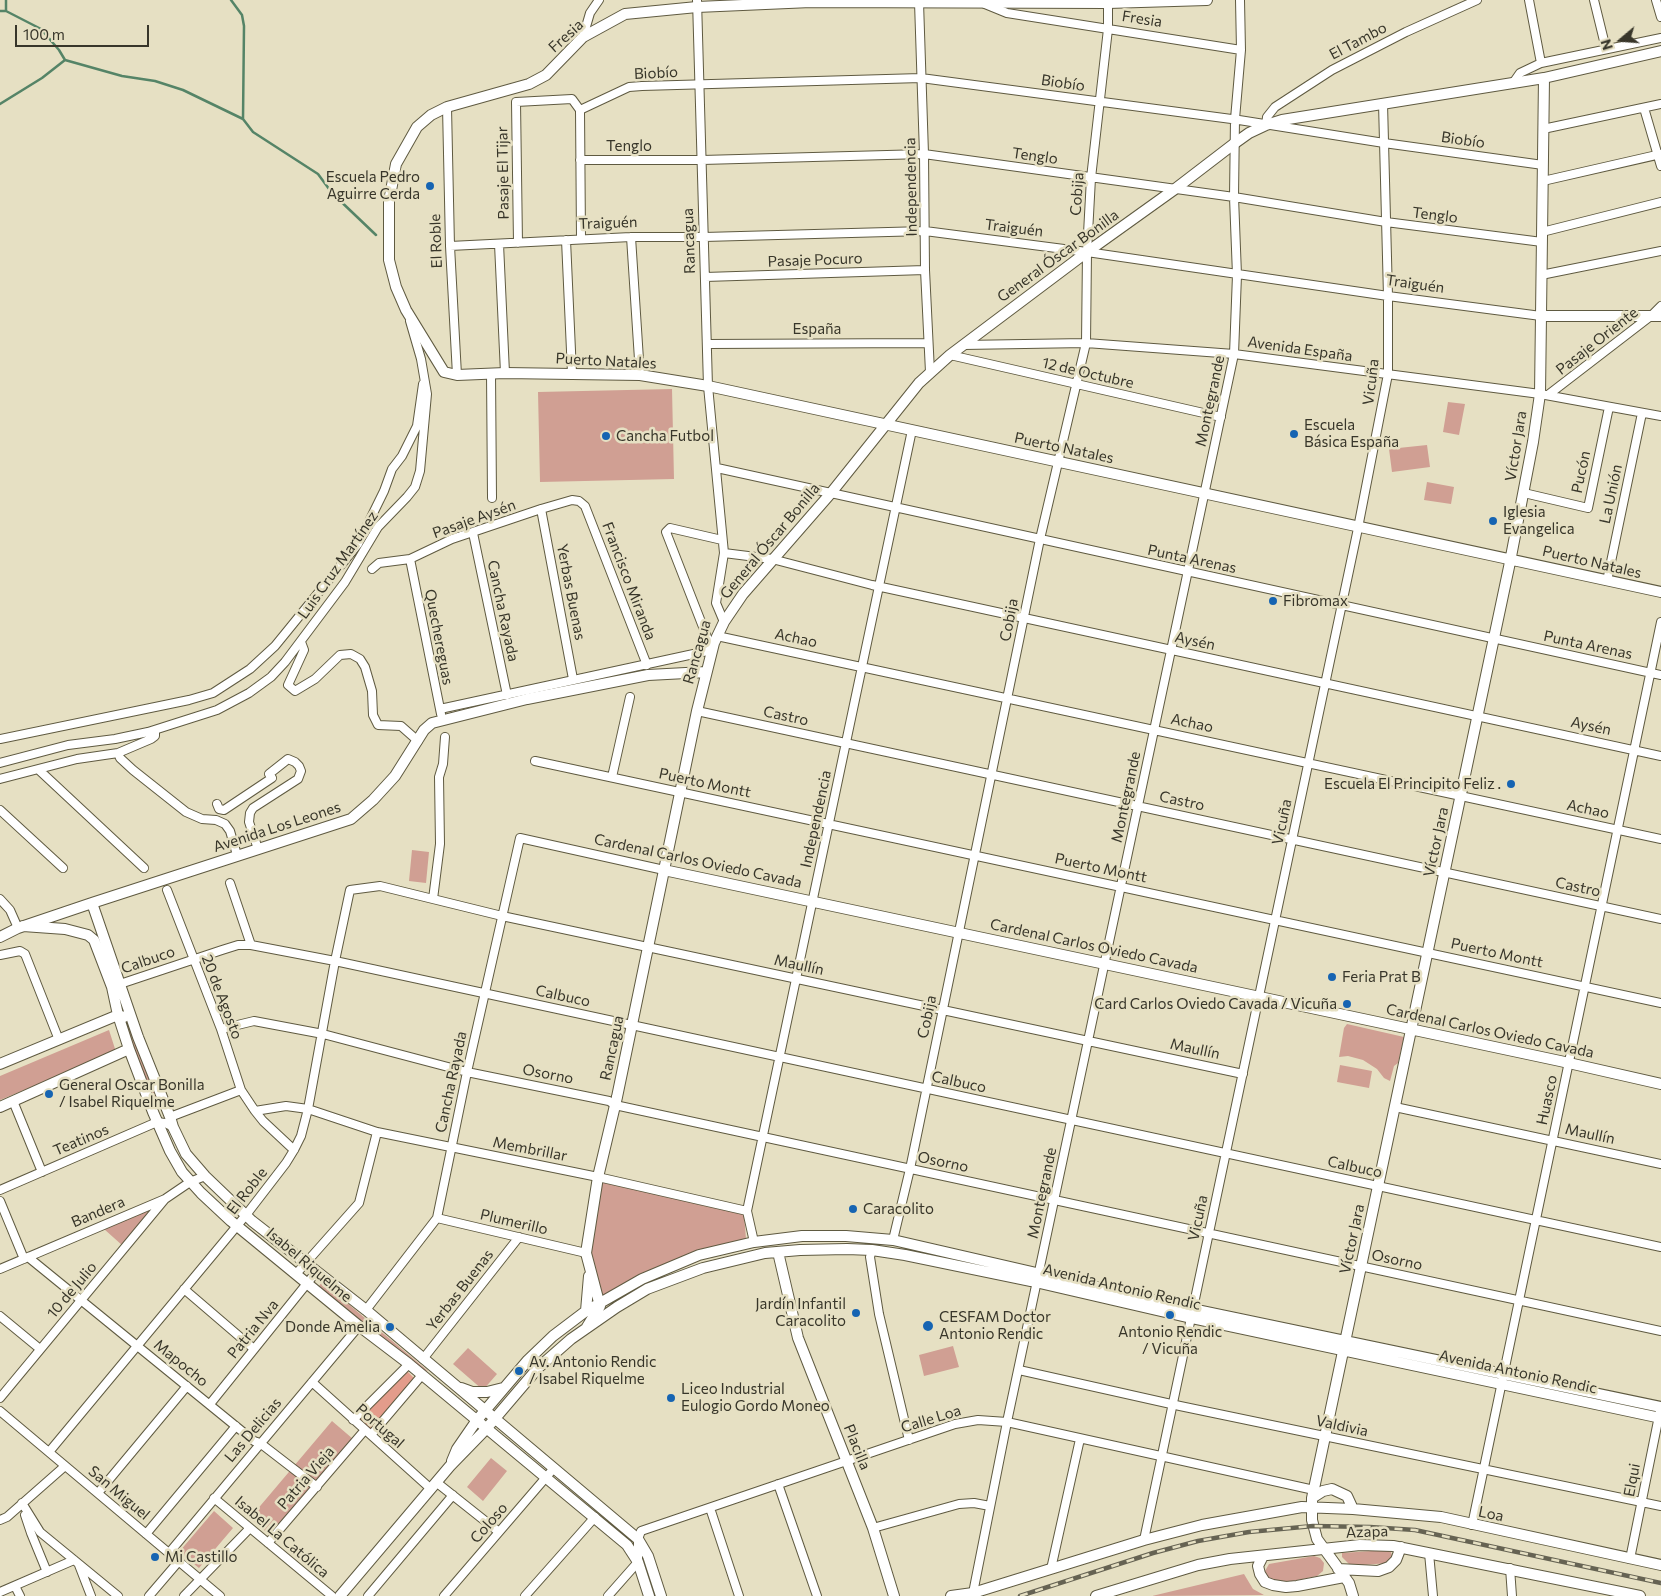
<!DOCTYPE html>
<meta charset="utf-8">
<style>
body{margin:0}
#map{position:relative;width:1661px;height:1596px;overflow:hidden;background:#e6e0c3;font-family:Commissioner,sans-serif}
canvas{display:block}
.north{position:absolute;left:1596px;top:15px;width:50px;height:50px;-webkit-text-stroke:4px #e6e0c3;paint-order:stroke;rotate:252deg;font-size:14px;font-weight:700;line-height:20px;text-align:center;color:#38362a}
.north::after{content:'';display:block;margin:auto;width:18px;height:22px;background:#38362a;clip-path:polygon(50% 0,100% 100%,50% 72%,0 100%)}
.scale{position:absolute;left:15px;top:25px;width:134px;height:22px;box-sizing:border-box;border:2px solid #38362a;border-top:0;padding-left:6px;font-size:15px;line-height:18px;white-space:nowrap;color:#38362a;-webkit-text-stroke:4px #e6e0c3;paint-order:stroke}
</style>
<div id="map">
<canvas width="1661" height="1596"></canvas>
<div class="north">N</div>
<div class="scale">100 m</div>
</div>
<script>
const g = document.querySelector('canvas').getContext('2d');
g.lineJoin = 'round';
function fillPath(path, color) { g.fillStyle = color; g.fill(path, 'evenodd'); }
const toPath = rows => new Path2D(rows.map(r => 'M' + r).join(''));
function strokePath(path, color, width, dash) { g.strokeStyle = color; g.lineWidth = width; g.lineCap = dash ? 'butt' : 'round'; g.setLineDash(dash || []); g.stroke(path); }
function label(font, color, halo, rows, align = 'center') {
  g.font = font + ' Commissioner,sans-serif'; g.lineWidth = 5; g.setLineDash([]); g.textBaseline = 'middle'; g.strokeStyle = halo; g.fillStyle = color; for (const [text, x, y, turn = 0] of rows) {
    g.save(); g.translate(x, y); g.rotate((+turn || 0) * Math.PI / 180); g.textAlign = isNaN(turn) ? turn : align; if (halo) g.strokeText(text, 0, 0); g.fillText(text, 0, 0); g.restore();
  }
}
fillPath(toPath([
 [672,389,674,479,540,482,538,392],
 [1448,402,1465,404,1459,435,1443,432],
 [1427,445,1430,467,1392,472,1389,449],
 [1427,482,1454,487,1451,504,1424,500],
 [412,850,429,852,426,883,409,881],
 [1347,1024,1404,1037,1398,1063,1394,1066,1390,1081,1384,1078,1377,1069,1363,1060,1348,1056,1339,1057,1344,1028],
 [126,1025,130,1030,136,1042,159,1105,156,1107],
 [109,1030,116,1052,0,1100,0,1076],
 [1340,1065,1372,1071,1369,1088,1337,1082],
 [601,1182,744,1214,746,1239,698,1252,670,1262,641,1275,602,1296,590,1253],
 [162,1201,123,1246,104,1229],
 [322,1282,428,1371,418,1369,319,1286],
 [953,1346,959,1367,924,1376,919,1355],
 [468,1348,497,1374,483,1390,453,1364],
 [332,1421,353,1439,271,1536,250,1518],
 [491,1458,507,1471,483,1501,467,1487],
 [214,1511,233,1528,199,1568,179,1552],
 [1386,1550,1391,1552,1392,1556,1388,1563,1351,1566,1342,1557,1342,1553],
 [1314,1556,1320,1558,1324,1563,1323,1571,1317,1576,1283,1583,1276,1582,1265,1576,1265,1571,1269,1564],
 [1244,1574,1253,1589,1264,1595,1152,1596]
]), '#d09f93');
fillPath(toPath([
 [406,1370,414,1378,372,1432,359,1421]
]), '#e39c8b');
strokePath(toPath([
 [6,0,6,11],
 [231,0,242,15,244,26,243,119,253,132,318,174,332,193,376,235],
 [0,11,6,11,41,29,59,50,65,60,122,76,155,81,183,90,243,119],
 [0,104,42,78,65,60]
]), '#558467', 2.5);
const street = toPath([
 [697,0,708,386,724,553,716,603,724,622],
 [1529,0,1541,63],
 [1594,0,1606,49],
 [1656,0,1661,17],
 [919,2,924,154,925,270,930,372],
 [985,4,1007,13,1241,50],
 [583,37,590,13,599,0],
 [1513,83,1520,73,1541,63,1661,38],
 [447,107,450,246,457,375],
 [1644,108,1661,166],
 [580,110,629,87,642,86,921,78,1239,120,1384,143,1543,165],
 [580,110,581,239],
 [1266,125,1267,117,1275,107,1332,70,1406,32,1477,0],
 [1543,129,1661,104],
 [580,160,702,160,924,154,1234,197,1386,222,1542,242],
 [1543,181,1661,154],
 [1542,232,1661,202],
 [631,237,640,375],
 [566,240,572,373],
 [518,243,516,102,572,99,580,110],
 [499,244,505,373],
 [450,246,631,237,704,237,925,231,1087,252,1388,296,1541,316],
 [1541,275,1661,251],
 [705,277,925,270],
 [707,344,927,343],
 [963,345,1086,343,1234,354,1540,394,1661,416],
 [950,355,1221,417],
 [491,373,492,498],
 [1548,395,1652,315,1661,306],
 [717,468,1661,675],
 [1524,493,1588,508,1609,407],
 [541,509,573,679],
 [473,533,507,695],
 [724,553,772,559,872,585,1661,756],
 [410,559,441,714],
 [372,569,379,563,410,559,452,539,541,509,572,500,579,501,585,506,647,665],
 [1607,581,1642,413],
 [717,636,1661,839],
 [301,642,304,650,288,685,295,691,315,679,340,655,351,654,360,659,365,667,372,691,373,715,378,725,401,726,418,741],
 [440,709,712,650,666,532,670,528,722,540],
 [697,711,1661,919],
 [0,739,189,700,213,693,250,669,275,646,358,544,384,491,392,469,402,456,417,426,423,384],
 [118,753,120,758,133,770,186,812,202,819,216,820,225,824,230,831,237,855],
 [535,761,1661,1003],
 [0,763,68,745,115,739,148,732,217,710,249,693,271,677,285,662,345,582,378,527,407,497,415,487,420,471,427,394,421,359,410,321],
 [39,770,144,868],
 [612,777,630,697],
 [0,779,77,759,118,753,151,739,155,736,155,730],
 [217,804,219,809,224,810,272,778,269,774,288,759,295,762,299,766,301,771,298,779,253,808,250,813,249,822,258,849],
 [0,810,63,868],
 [230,883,251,945],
 [167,890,221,1029,241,1090,255,1111,286,1106,308,1109,377,1132,598,1177,747,1211],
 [0,899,10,910,18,928],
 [433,899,440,844,439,777,443,764,445,737],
 [0,955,20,951,25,954,59,1040],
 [117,985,222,950,238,945,251,945,335,961,1661,1247],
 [221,1029,254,1021,323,1034,467,1072,609,1101,615,1105,1661,1331],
 [13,1101,42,1172],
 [1395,1107,1661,1164],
 [255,1111,263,1121,294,1150],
 [170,1117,241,1090],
 [0,1190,157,1122,165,1123,173,1127],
 [0,1201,24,1259],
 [437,1218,586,1253],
 [893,1240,910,1169,1040,539,1086,343,1087,252,1091,178,1108,29,1108,0],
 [754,1242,747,1211,912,430],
 [872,1250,870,1257,879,1314,909,1440],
 [28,1257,254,1441,260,1443,317,1487],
 [0,1269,165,1199,190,1182,205,1176],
 [296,1274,359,1203,377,1132],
 [184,1289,254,1349],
 [366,1310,437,1218,467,1072,520,838,664,870],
 [0,1316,40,1349],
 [423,1359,519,1237],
 [1019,1370,1180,1406,1661,1506],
 [312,1382,431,1489],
 [0,1398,165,1199],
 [210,1404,317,1271],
 [0,1411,220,1596],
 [353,1420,409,1364],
 [371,1435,422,1375],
 [49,1452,246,1215,286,1163,294,1150,301,1136,308,1109,335,961,350,890,380,886,502,916,1243,1074],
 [436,1482,499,1532],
 [778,1484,817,1596],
 [98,1493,187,1386],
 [214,1498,332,1596],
 [22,1503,40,1532,118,1596],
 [710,1508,739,1596],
 [25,1515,31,1533,47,1572],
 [0,1520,7,1517,65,1466],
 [1472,1525,1661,622],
 [873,1528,959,1504,974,1503,990,1506],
 [146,1534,236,1426],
 [1144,1540,1357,533,1388,374,1388,296,1383,103],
 [268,1543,364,1431],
 [169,1553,359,1326],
 [1429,1553,1433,1596],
 [1630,1559,1661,1406],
 [79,1565,91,1596],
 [1510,1568,1512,1596],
 [1051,1569,1080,1439],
 [15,1586,20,1596],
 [0,1592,74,1560],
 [973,1593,1007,1422,1234,354,1237,275,1234,197,1235,119,1241,50,1240,0],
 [149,1596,179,1561],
 [184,1596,250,1528],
 [368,1596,453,1495],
 [444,1596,554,1468],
 [525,1596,595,1517],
 [608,1596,638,1562,638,1539,641,1531,955,1424,978,1420,1007,1422,1314,1490]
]);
const secondary = toPath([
 [1207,0,1108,3,811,2,697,7,625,14,583,37,546,75,529,84,447,107,431,115,417,127,396,164,389,201,389,260,396,287,406,310,444,372,457,375,505,373,640,375,708,386,1661,592],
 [1541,316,1661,316],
 [664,870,1560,1061,1661,1084],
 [92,903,138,1037,170,1117,173,1127,186,1154,205,1176,252,1221,366,1310,638,1539,648,1556,661,1596],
 [23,926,65,929,88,935,94,940,112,987,118,1015,129,1049,153,1112,170,1151,182,1172,201,1193,231,1221,359,1326,409,1364,627,1545,638,1562,649,1596],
 [0,937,18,928,92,903,351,819,373,800,395,776,424,730,432,723,527,699,648,675,705,672],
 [0,1064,118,1015,124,1017],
 [0,1107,129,1049],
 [778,1252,798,1338,873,1528,894,1596],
 [586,1311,589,1276],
 [587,1327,600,1306,586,1253,598,1177,617,1097,697,711,714,643,724,622,743,594,831,493,919,383,950,355,1087,252,1175,189,1235,143,1249,133,1266,125,1282,120,1544,78,1661,51],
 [461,1388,472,1392,487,1392,503,1388],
 [452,1461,457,1449,477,1420,528,1360,553,1336,586,1311,642,1279,699,1255,754,1242,802,1236,846,1236,893,1240,1193,1309,1661,1407],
 [1312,1498,1323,1491,1332,1489,1347,1496,1353,1509],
 [1263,1556,1258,1566,1260,1574,1265,1582,1273,1585,1286,1587,1297,1586,1344,1577],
 [1338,1569,1378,1571,1389,1567,1396,1560,1401,1547],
 [340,1596,450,1466,486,1429,538,1368,571,1339,617,1307,647,1289,703,1268,765,1253,800,1250,847,1249,872,1250,905,1255,1031,1281,1191,1318,1661,1418],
 [951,1596,973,1593,1144,1540,1202,1525,1302,1507,1353,1509,1441,1517,1661,1565],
 [1096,1596,1198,1565,1230,1559,1360,1545,1393,1546,1640,1596],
 [1353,1596,1349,1583,1317,1539,1312,1520,1312,1498,1509,567,1533,442,1540,394,1544,78]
]);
strokePath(street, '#5f5a41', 10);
strokePath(secondary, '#5f5a41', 12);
strokePath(street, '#fff', 8);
strokePath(secondary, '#fff', 10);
const rail = toPath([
 [1020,1596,1153,1553,1198,1541,1249,1532,1313,1526,1370,1527,1415,1530,1661,1583]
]);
strokePath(rail, '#666353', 4.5);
strokePath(rail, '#e6e0c3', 2.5, [8]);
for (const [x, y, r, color] of [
 [430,186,5,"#1664b2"],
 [1294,434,5,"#1664b2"],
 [606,436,5,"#1664b2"],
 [1493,521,5,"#1664b2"],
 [1273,601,5,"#1664b2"],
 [1511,784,5,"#1664b2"],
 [1332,977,5,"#1664b2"],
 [1347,1004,5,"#1664b2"],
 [49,1094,5,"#1664b2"],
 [853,1209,5,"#1664b2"],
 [856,1313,5,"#1664b2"],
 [1170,1315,5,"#1664b2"],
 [928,1326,6,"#1664b2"],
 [390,1327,5,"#1664b2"],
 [519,1371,5,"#1664b2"],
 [671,1398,5,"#1664b2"],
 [155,1557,5,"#1664b2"]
]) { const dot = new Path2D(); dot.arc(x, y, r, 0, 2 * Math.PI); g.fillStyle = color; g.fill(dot); strokePath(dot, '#e6e0c3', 2); }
label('15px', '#38362a', '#e6e0c3', [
 ["Fresia",1142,19,9],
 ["Fresia",566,36,-42],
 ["El Tambo",1358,41,-28],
 ["Biobío",656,73,-3],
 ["Biobío",1063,83,8],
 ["Biobío",1463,140,8],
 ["Tenglo",629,146],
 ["Tenglo",1035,156,8],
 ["Pasaje El Tijar",503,173,-91],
 ["Independencia",911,187,-91],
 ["Cobija",1077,194,-86],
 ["Tenglo",1435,215,7],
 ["Traiguén",608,223,-2],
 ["Traiguén",1014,228,7],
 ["El Roble",436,241,-92],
 ["Rancagua",689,241,-92],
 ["General Óscar Bonilla",1058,256,-36],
 ["Pasaje Pocuro",815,260,-2],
 ["Traiguén",1415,284,8],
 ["España",817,329],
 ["Pasaje Oriente",1597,341,-38],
 ["Avenida España",1300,349,8],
 ["Puerto Natales",606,361,3],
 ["12 de Octubre",1088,373,13],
 ["Vicuña",1371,382,-83],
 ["Montegrande",1210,401,-78],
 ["Víctor Jara",1516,446,-81],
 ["Puerto Natales",1064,448,12],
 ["Pucón",1581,472,-78],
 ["La Unión",1611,494,-78],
 ["Pasaje Aysén",474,519,-20],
 ["General Óscar Bonilla",770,541,-50],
 ["Punta Arenas",1192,559,12],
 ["Puerto Natales",1592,562,13],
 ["Luis Cruz Martínez",338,565,-55],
 ["Francisco Miranda",629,581,69],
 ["Yerbas Buenas",571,592,79],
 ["Cancha Rayada",503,611,78],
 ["Cobija",1009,620,-79],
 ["Quechereguas",439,637,79],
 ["Achao",796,638,12],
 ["Aysén",1195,641,12],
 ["Punta Arenas",1588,645,12],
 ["Rancagua",697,652,-74],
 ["Castro",786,716,12],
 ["Achao",1192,723,12],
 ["Aysén",1591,726,12],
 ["Puerto Montt",705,783,12],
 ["Montegrande",1126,797,-78],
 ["Castro",1182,801,12],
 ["Achao",1588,809,12],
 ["Independencia",816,819,-78],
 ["Vicuña",1282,822,-78],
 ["Avenida Los Leones",277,827,-18],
 ["Víctor Jara",1436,842,-78],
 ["Cardenal Carlos Oviedo Cavada",698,861,12],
 ["Puerto Montt",1101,868,12],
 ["Castro",1578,887,12],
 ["Cardenal Carlos Oviedo Cavada",1094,946,12],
 ["Puerto Montt",1497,953,12],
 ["Calbuco",148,960,-19],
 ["Maullín",799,965,12],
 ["Calbuco",563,996,12],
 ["20 de Agosto",222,997,69],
 ["Cobija",927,1017,-78],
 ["Cardenal Carlos Oviedo Cavada",1490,1031,12],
 ["Rancagua",612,1048,-78],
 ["Maullín",1195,1049,12],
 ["Osorno",548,1074,11],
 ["Cancha Rayada",451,1082,-78],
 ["Calbuco",959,1082,12],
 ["Huasco",1547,1100,-78],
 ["Maullín",1590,1134,12],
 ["Teatinos",81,1140,-23],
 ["Membrillar",530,1149,11],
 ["Osorno",943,1162,12],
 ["Calbuco",1355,1167,12],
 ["El Roble",247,1191,-52],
 ["Montegrande",1042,1193,-78],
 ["Bandera",98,1212,-23],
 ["Vicuña",1198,1218,-78],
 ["Plumerillo",514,1222,13],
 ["Víctor Jara",1352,1239,-78],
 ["Osorno",1397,1260,12],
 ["Isabel Riquelme",309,1265,40],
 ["Avenida Antonio Rendic",1122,1287,13],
 ["10 de Julio",72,1290,-50],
 ["Yerbas Buenas",460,1290,-52],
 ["Patria Nva",253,1329,-51],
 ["Mapocho",181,1363,39],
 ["Avenida Antonio Rendic",1518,1372,12],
 ["Calle Loa",931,1419,-17],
 ["Portugal",380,1426,41],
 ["Valdivia",1342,1426,12],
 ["Las Delicias",253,1430,-50],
 ["Placilla",857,1447,68],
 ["Patria Vieja",306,1478,-49],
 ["Elqui",1632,1480,-79],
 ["San Miguel",119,1493,40],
 ["Loa",1491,1514,12],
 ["Coloso",489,1523,-49],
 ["Azapa",1367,1532,-2],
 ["Isabel La Católica",282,1537,40]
]);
label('15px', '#38362a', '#e6e0c3', [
 ["Escuela Pedro",420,177,"right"],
 ["Aguirre Cerda",420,194,"right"],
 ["Escuela",1304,425],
 ["Básica España",1304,442],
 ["Cancha Futbol",616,436],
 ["Iglesia",1503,512],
 ["Evangelica",1503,529],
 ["Fibromax",1283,601],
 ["Escuela El Principito Feliz .",1501,784,"right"],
 ["Feria Prat B",1342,977],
 ["Card Carlos Oviedo Cavada / Vicuña",1337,1004,"right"],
 ["General Oscar Bonilla",59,1085],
 ["/ Isabel Riquelme",59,1102],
 ["Caracolito",863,1209],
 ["Jardín Infantil",846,1304,"right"],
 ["Caracolito",846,1321,"right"],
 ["CESFAM Doctor",939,1317],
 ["Antonio Rendic",939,1334],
 ["Donde Amelia",380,1327,"right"],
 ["Antonio Rendic",1170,1332,"center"],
 ["/ Vicuña",1170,1349,"center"],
 ["Av. Antonio Rendic",529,1362],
 ["/ Isabel Riquelme",529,1379],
 ["Liceo Industrial",681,1389],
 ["Eulogio Gordo Moneo",681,1406],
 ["Mi Castillo",165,1557]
], 'left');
</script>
